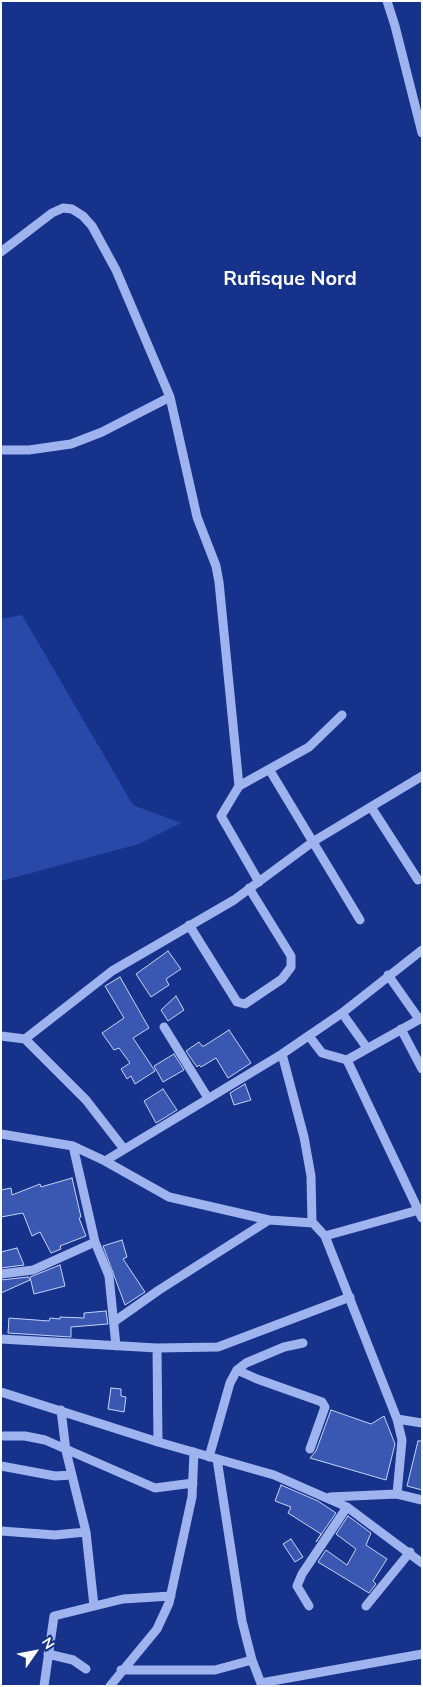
<!DOCTYPE html>
<style>
body{margin:0}
#map{position:relative;width:423px;height:1687px;overflow:hidden;background:#16328a;font-family:"Nunito Sans",sans-serif}
canvas{display:block}
.frame{position:absolute;inset:0;border:2px solid #fff;pointer-events:none}
.north{position:absolute;left:10px;top:1627px;width:50px;height:50px;-webkit-text-stroke:4px #16328a;paint-order:stroke;rotate:57deg;font-size:14px;font-weight:700;line-height:20px;text-align:center;color:#fff}
.north::after{content:'';display:block;margin:auto;width:18px;height:22px;background:#fff;clip-path:polygon(50% 0,100% 100%,50% 72%,0 100%)}
</style>
<div id="map">
<canvas width="423" height="1687"></canvas>
<div class="frame"></div>
<div class="north">N</div>
</div>
<script>
const g = document.querySelector('canvas').getContext('2d');
g.lineJoin = 'round';
function fillPath(path, color) { g.fillStyle = color; g.fill(path, 'evenodd'); }
const toPath = rows => new Path2D(rows.map(r => 'M' + r).join(''));
function strokePath(path, color, width, dash) { g.strokeStyle = color; g.lineWidth = width; g.lineCap = dash ? 'butt' : 'round'; g.setLineDash(dash || []); g.stroke(path); }
function label(font, color, halo, rows, align = 'center') {
  g.font = font + ' "Nunito Sans",sans-serif'; g.lineWidth = 4; g.setLineDash([]); g.textBaseline = 'middle'; g.strokeStyle = halo; g.fillStyle = color; for (const [text, x, y, turn = 0] of rows) {
    g.save(); g.translate(x, y); g.rotate((+turn || 0) * Math.PI / 180); g.textAlign = isNaN(turn) ? turn : align; if (halo) g.strokeText(text, 0, 0); g.fillText(text, 0, 0); g.restore();
  }
}
fillPath(toPath([
 [22,615,133,805,181,823,139,844,1,881,1,619]
]), '#2949a9');
const building = toPath([
 [168,951,181,969,166,979,169,985,151,997,136,974,168,951],
 [120,977,149,1028,133,1038,155,1071,135,1084,131,1076,127,1079,121,1069,130,1063,119,1048,114,1050,102,1033,124,1018,105,986,120,977],
 [176,996,184,1010,168,1021,161,1010,176,996],
 [229,1030,251,1063,228,1078,216,1058,201,1067,199,1065,197,1067,186,1051,199,1042,202,1046,204,1046,229,1030],
 [174,1054,184,1070,163,1082,154,1066,174,1054],
 [245,1084,251,1100,234,1105,230,1093,245,1084],
 [163,1089,177,1110,156,1123,144,1101,163,1089],
 [72,1178,81,1217,79,1218,86,1236,60,1246,61,1249,51,1253,40,1232,32,1236,23,1213,1,1217,1,1190,11,1188,12,1195,40,1184,41,1187,72,1178],
 [122,1240,127,1257,123,1259,145,1292,125,1305,103,1246,122,1240],
 [17,1248,24,1265,1,1268,1,1252,17,1248],
 [60,1265,65,1286,34,1294,30,1277,60,1265],
 [28,1277,30,1280,1,1293,1,1280,28,1277],
 [106,1311,108,1324,71,1327,71,1337,8,1333,9,1318,49,1321,50,1318,60,1319,60,1317,84,1318,84,1313,106,1311],
 [111,1388,121,1389,121,1396,126,1397,124,1412,108,1409,111,1388],
 [331,1410,371,1424,384,1416,395,1444,386,1480,310,1458,316,1451,331,1410],
 [418,1441,422,1441,422,1490,407,1486,418,1441],
 [281,1485,318,1501,336,1513,316,1542,321,1534,288,1513,291,1507,275,1501,281,1485],
 [348,1516,371,1533,366,1545,387,1559,373,1581,376,1584,369,1593,318,1562,326,1550,347,1565,356,1549,336,1534,348,1516],
 [291,1539,303,1557,295,1562,283,1544,291,1539]
]);
fillPath(building, '#3a58b2');
strokePath(building, '#c5d3fb', 1);
strokePath(toPath([
 [387,1,395,26,422,133],
 [1,252,52,213,63,208,72,209,83,216,92,226,116,270,170,397,197,517,216,566,219,582,239,786,221,816,259,882],
 [1,450,29,450,71,444,102,432,170,397],
 [269,769,360,920],
 [239,786,309,747,342,715],
 [371,807,418,880],
 [189,925,237,1002,245,1004,282,979,291,967,291,956,249,888],
 [388,975,419,1019],
 [342,1013,367,1048],
 [164,1027,208,1098],
 [401,1029,422,1069],
 [1,1036,25,1039,86,1100,124,1149],
 [309,1036,322,1053,347,1060,422,1018],
 [25,1039,112,971,234,900,314,841,422,776],
 [282,1054,304,1137,311,1176,312,1223],
 [347,1060,422,1218],
 [1,1134,73,1146,105,1161,169,1197,269,1220,313,1223,325,1236,397,1419,402,1440,397,1494],
 [73,1146,95,1242,109,1276,116,1346],
 [105,1161,282,1054,342,1013,422,950],
 [325,1236,422,1209],
 [1,1274,33,1270,95,1242],
 [115,1321,159,1290,269,1220],
 [1,1339,157,1348,218,1347,350,1297],
 [157,1348,158,1442],
 [237,1370,246,1363,284,1347,303,1343],
 [1,1392,158,1442,274,1475,347,1507,422,1563],
 [61,1410,66,1451,86,1532,94,1606],
 [397,1419,422,1423],
 [1,1436,25,1436,45,1440,155,1488,193,1483],
 [209,1457,230,1383,237,1370,257,1379,322,1402,325,1407,310,1449],
 [217,1459,242,1621,252,1660,262,1686],
 [1,1466,55,1476,72,1475],
 [330,1497,397,1494,422,1500],
 [1,1531,55,1535,86,1532],
 [309,1606,297,1586,302,1574,347,1507],
 [366,1606,410,1552],
 [48,1654,73,1660,86,1669],
 [121,1670,215,1670,252,1660],
 [261,1683,422,1654],
 [44,1686,54,1616,123,1599,171,1596],
 [110,1686,157,1629,169,1603,192,1497,194,1452]
]), '#9fb3ef', 9);
label('bold 20px', '#fff', '#16328a', [
 ["Rufisque Nord",290,280]
]);
</script>
